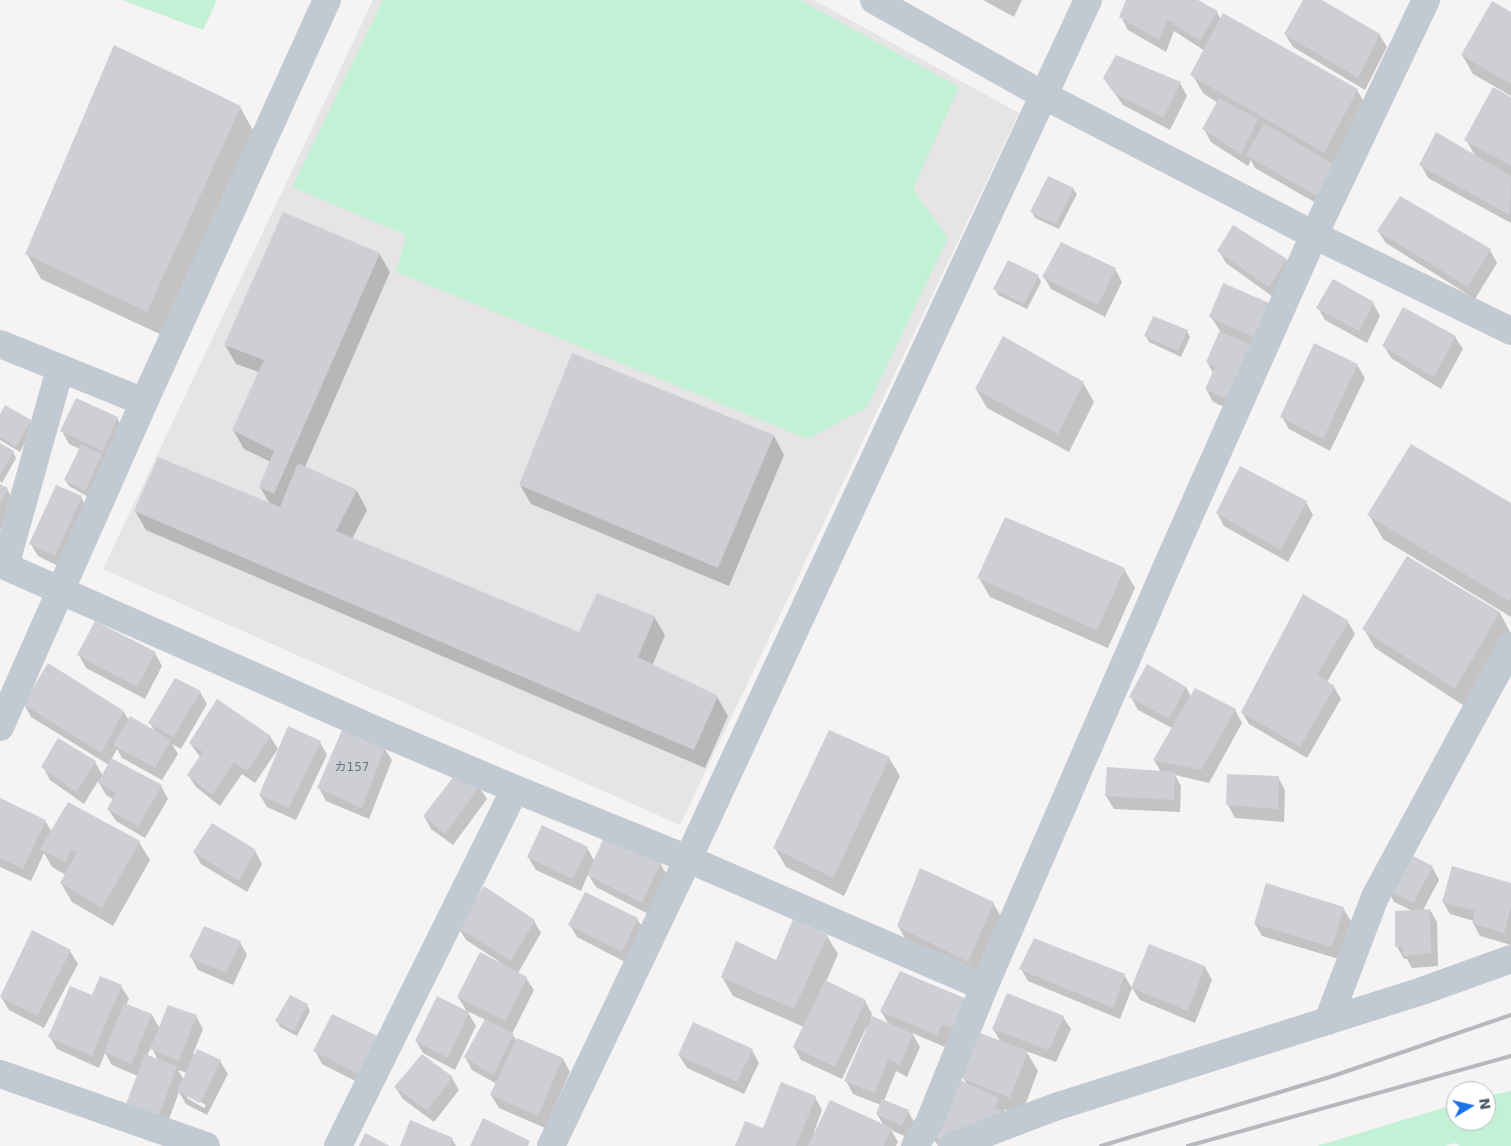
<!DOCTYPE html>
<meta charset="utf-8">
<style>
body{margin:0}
#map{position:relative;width:1511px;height:1146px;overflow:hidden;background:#f5f3f3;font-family:"DejaVu Sans",sans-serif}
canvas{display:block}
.north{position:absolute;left:1446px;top:1081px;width:50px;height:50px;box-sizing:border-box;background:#fff;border:1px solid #b7bbc0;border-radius:50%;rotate:81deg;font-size:14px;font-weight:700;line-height:20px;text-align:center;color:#4a5661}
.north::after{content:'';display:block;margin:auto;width:18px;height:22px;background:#1a73e8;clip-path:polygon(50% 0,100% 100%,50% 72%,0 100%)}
</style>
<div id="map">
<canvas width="1511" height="1146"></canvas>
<div class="north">N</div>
</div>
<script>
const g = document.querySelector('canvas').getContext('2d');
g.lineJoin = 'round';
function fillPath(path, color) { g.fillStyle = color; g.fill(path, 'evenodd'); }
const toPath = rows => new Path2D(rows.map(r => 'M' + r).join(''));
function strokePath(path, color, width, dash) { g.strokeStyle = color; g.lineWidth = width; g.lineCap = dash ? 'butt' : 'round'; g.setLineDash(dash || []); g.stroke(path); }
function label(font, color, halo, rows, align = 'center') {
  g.font = font + ' "DejaVu Sans","Noto Sans JP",sans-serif'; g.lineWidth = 4; g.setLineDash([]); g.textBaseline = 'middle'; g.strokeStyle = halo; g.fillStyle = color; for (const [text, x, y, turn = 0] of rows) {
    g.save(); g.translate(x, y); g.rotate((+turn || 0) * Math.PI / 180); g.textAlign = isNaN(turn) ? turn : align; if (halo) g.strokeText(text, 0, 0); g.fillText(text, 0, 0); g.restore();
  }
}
fillPath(toPath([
 [373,0,814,0,1019,113,680,825,103,569]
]), '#e6e4e5');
fillPath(toPath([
 [122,0,217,0,203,30],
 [383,0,800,0,959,87,913,189,948,238,867,407,808,439,396,272,406,235,292,187],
 [1511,1091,1511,1146,1460,1146,1455,1143,1445,1146,1317,1146,1456,1104,1456,1121,1486,1121,1486,1096]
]), '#c3f1d5');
fillPath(toPath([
 [983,0,1022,0,1014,17],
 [1128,0,1196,0,1217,12,1221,20,1357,90,1368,109,1330,211,1255,168,1251,160,1248,166,1211,142,1204,129,1218,103,1203,93,1192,74,1205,51,1174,31,1166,52,1128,30,1121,17],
 [1305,0,1319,0,1379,34,1387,47,1365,90,1293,47,1285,34],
 [1511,13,1511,96,1473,74,1462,55],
 [1104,78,1180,83,1187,96,1170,130,1123,105],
 [1511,98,1511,223,1428,178,1421,165,1476,157,1466,140],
 [240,107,254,132,162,335,41,279,27,254],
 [1073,189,1077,194,1059,229,1035,218,1032,212],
 [1378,231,1490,250,1497,263,1475,299,1386,243],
 [1219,251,1287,260,1294,272,1276,299,1226,263],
 [379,253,390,272,305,467,357,491,367,510,352,539,580,634,654,617,665,635,652,666,717,697,728,716,705,768,146,530,135,511,270,504,260,487,271,462,244,449,233,430,259,372,236,364,225,345],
 [1115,269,1122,282,1105,317,1051,289,1044,277],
 [1038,276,1041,282,1027,309,998,295,995,289],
 [1373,303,1380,316,1367,343,1325,320,1318,308],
 [1273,306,1241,414,1213,402,1206,389,1213,373,1207,362,1220,331,1211,317],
 [1187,331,1190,337,1181,357,1149,342,1146,336],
 [1455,337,1463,349,1441,389,1391,358,1384,346],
 [573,354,774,436,784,455,729,586,531,504,520,485],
 [1357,365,1365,378,1330,451,1289,429,1282,417],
 [1083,383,1094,402,1069,452,987,408,976,389],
 [0,417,30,421,33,427,20,452,0,440],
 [117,418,124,431,88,497,69,486,65,480,80,449,69,444,62,431],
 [0,444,13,452,16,458,2,483,0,481],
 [0,486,7,489,14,502,0,530],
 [81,497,88,510,62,568,38,556,31,544],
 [1306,502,1313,515,1288,562,1224,526,1217,513],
 [1511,505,1511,617,1383,539,1369,515],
 [1407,557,1500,613,1510,632,1466,707,1375,648,1364,629],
 [1124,569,1135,588,1108,648,990,597,979,578],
 [1348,622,1355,634,1327,682,1334,687,1341,699,1307,758,1249,724,1242,712],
 [155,653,162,666,145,699,86,668,79,655],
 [1186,687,1191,697,1235,710,1242,723,1209,783,1175,775,1181,786,1180,812,1114,809,1106,796,1161,772,1154,760,1172,728,1138,710,1131,697],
 [200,692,207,704,181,749,172,744,178,754,162,780,122,758,117,749,111,760,161,786,168,799,145,838,116,821,108,809,114,800,106,795,98,781,84,804,50,780,43,767,95,762,103,776,109,765,31,717,24,704,124,712,129,721,155,732,150,723],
 [270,736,278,749,255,783,242,774,220,806,196,787,188,775,200,757,190,743],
 [320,742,327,755,296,820,267,807,260,795],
 [384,748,392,760,369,819,326,801,319,788],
 [889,758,900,776,844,896,786,867,775,848],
 [1278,777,1285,790,1284,822,1235,818,1228,805],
 [479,787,487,799,453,845,431,829,424,816],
 [0,800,45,821,52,832,139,842,150,860,113,926,72,902,61,883,66,875,52,867,44,853,31,881,0,867],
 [587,848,595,862,660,863,667,875,650,915,596,887,588,874,581,891,536,870,528,857],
 [255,851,262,864,247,892,201,864,194,852],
 [1432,867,1439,880,1423,910,1430,910,1437,922,1438,966,1412,968,1407,959,1404,959,1397,947,1413,911,1394,902,1387,889],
 [1511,884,1511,945,1480,936,1473,923,1474,921,1450,914,1443,902],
 [993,903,1004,922,979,980,909,945,898,926],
 [1343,908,1351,921,1339,959,1262,936,1255,924],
 [637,919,645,931,629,964,577,937,570,925],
 [534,921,541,933,518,973,526,978,534,990,512,1034,517,1041,518,1040,563,1059,570,1072,545,1128,499,1108,491,1095,497,1084,472,1070,465,1057,486,1020,467,1011,476,1026,455,1070,423,1053,416,1041,467,1012,458,997,500,962,466,940,458,927],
 [827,936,838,954,826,982,865,1001,872,1014,871,1017,889,1025,881,1011,968,1001,963,1042,949,1037,945,1047,912,1033,920,1047,907,1077,896,1071,884,1101,908,1111,915,1124,909,1138,891,1130,898,1142,896,1146,736,1146,815,1097,822,1110,814,1132,816,1133,884,1126,877,1114,881,1105,853,1094,846,1081,868,1028,866,1028,842,1079,801,1060,794,1047,804,1027,733,996,722,977,776,962],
 [240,942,247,955,233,985,198,970,191,957],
 [1150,946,1205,967,1212,980,1195,1023,1140,1000,1132,988],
 [70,951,78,964,44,1028,9,1010,1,997],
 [1021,969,1124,975,1132,988,1120,1019,1028,981],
 [121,986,129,999,126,1005,152,1015,160,1029,196,1016,203,1029,193,1054,195,1055,197,1051,220,1061,228,1074,207,1115,186,1104,179,1092,165,1130,138,1076,112,1065,105,1053,99,1068,57,1049,50,1037,92,997],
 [151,1047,156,1056,158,1060,147,1056],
 [178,1070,187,1073,184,1080],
 [187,1095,206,1105,204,1108,187,1098],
 [307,1005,310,1011,297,1036,280,1027,277,1021],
 [1063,1017,1071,1029,1056,1062,1026,1051,1038,1071,1021,1116,1004,1109,1005,1111,1002,1117,965,1146,938,1146,931,1135,968,1085,963,1078,1001,1042,993,1029],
 [377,1037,365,1086,322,1064,315,1051],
 [752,1050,759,1063,744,1094,687,1068,679,1055],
 [452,1078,459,1090,434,1122,403,1099,395,1087],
 [452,1139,456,1146,401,1146]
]), '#0003');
fillPath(toPath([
 [1126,0,1198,0,1218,11,1200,41,1167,19,1159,40,1119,17],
 [1303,0,1322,0,1380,34,1358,78,1284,34],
 [1492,1,1511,12,1511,84,1461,55],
 [1223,13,1358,89,1324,153,1190,75],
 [114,45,241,106,147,312,25,254],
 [1116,55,1181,82,1163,118,1114,93,1103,78],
 [1493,87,1511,97,1511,166,1464,140],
 [1219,98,1258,119,1241,154,1202,129],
 [1264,123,1338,167,1322,199,1246,155],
 [1436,132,1511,176,1510,215,1419,165],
 [1048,176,1074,188,1056,224,1030,212],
 [1400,196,1491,249,1468,287,1377,231],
 [283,212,380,253,274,494,259,487,274,451,232,430,264,360,224,345],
 [1233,225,1287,259,1269,287,1217,251],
 [1061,242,1116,268,1098,305,1042,277],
 [1008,260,1039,275,1024,304,993,289],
 [1333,279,1374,302,1359,331,1316,308],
 [1223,283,1274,305,1260,340,1209,317],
 [1403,307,1456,336,1434,377,1382,346],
 [1153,316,1188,330,1178,351,1144,336],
 [1219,332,1258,347,1234,402,1205,389,1215,367,1206,362],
 [1003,336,1084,382,1058,434,975,389],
 [1314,343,1358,364,1323,439,1280,417],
 [572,353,774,435,718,568,519,485],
 [76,398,118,417,103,451,60,431],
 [5,405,31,420,16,447,0,437,0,414],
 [0,443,14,451,0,475],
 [1411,444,1511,503,1511,598,1509,601,1367,515],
 [81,445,102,454,85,491,64,480],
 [158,457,280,507,298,463,357,490,336,531,579,632,597,593,655,616,638,657,718,696,694,750,134,511],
 [1240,466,1307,501,1281,550,1216,513],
 [0,484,8,488,0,504],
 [56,485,82,496,55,556,29,544],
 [1005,517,1125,568,1097,630,977,578],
 [1407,556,1500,612,1455,689,1362,629],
 [1303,594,1349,621,1317,675,1335,686,1300,747,1241,712],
 [95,621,156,652,137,687,77,655],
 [48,663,124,711,101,753,23,704],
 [1147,664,1186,687,1169,719,1129,697],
 [175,678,201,691,173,737,148,723],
 [1195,688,1236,709,1201,770,1153,760],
 [217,699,271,736,247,771,234,762,212,795,187,775,203,752,189,743],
 [130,716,171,740,155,768,113,745],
 [288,726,321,741,289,808,259,795],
 [342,730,385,747,362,808,317,788],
 [829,730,890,757,833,878,773,848],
 [58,738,96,761,76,792,41,767],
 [111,758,162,785,138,826,107,809,116,793,98,783],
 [1107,767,1175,772,1174,800,1105,796],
 [458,771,480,786,445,834,423,816],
 [1227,774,1279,776,1278,809,1226,805],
 [0,798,46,820,23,869,0,858],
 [68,802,140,841,102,908,60,883,77,852,71,850,65,862,40,849],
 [212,823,256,850,239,881,193,852],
 [542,825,588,847,573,879,527,857],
 [604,837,661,862,642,903,587,875],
 [1405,852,1433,866,1413,903,1385,889],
 [1452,866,1511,883,1511,906,1504,933,1472,923,1475,911,1442,902],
 [920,868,994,902,968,962,897,926],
 [1266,883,1344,907,1332,947,1254,924],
 [484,886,535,920,511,961,457,927],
 [585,892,638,918,622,952,568,925],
 [1430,909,1431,953,1403,956,1402,947,1395,947,1395,911],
 [793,919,828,935,794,1009,721,977,736,941,776,960],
 [204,926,241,941,226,973,189,957],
 [32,930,71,950,37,1016,0,997],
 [1034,938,1125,974,1113,1008,1019,969],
 [1149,944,1205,966,1188,1011,1131,988],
 [480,952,527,977,505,1021,457,997],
 [900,971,969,1000,955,1029,942,1025,937,1035,880,1011],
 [100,976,122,985,92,1056,48,1037,70,986,92,995],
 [825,980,866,1000,835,1067,793,1047],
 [1007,993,1064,1016,1049,1050,992,1029],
 [290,995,308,1004,294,1031,275,1021],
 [437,996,469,1012,448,1058,415,1041],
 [124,1003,152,1014,131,1064,104,1052],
 [168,1005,197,1015,179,1061,150,1049],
 [332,1014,378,1036,358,1074,313,1051],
 [872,1016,913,1034,900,1065,888,1059,875,1093,844,1081],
 [485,1019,514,1034,493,1075,464,1057],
 [693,1022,753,1049,737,1082,678,1055],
 [980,1033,1028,1051,1010,1098,962,1078],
 [517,1038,563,1058,538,1116,490,1095],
 [197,1049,221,1060,200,1103,177,1091],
 [145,1054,177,1066,158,1118,126,1104],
 [422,1054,453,1077,427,1110,394,1087],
 [956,1078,999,1098,994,1108,1001,1111,994,1126,980,1119,972,1138,953,1145,930,1135],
 [781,1082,816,1096,796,1146,735,1146,745,1121,763,1128],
 [882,1099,909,1110,902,1126,876,1114],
 [830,1100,892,1128,884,1146,808,1146],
 [483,1118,530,1141,528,1146,470,1146],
 [410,1120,453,1138,450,1146,400,1146],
 [365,1133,390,1146,359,1146]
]), '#cdcfd5');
strokePath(toPath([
 [0,344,144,402],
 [60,369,5,566,371,728,515,789,688,859,984,987],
 [0,727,144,402,327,0],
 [1328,1021,1375,897,1511,646],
 [338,1146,515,789],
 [915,1146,929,1123,984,987,1167,566,1314,235,1426,0],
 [952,1146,1055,1107,1422,991,1511,959]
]), '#c1cad2', 28);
strokePath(toPath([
 [874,0,1043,95,1314,235,1511,331],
 [0,1074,206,1146],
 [551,1146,688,859,1088,0]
]), '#c1cad2', 28);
strokePath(toPath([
 [1101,1146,1330,1077,1511,1015],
 [1188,1146,1511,1056]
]), '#b5b8bd', 4);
label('12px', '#6b747e', null, [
 ["カ157",352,768]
]);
</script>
